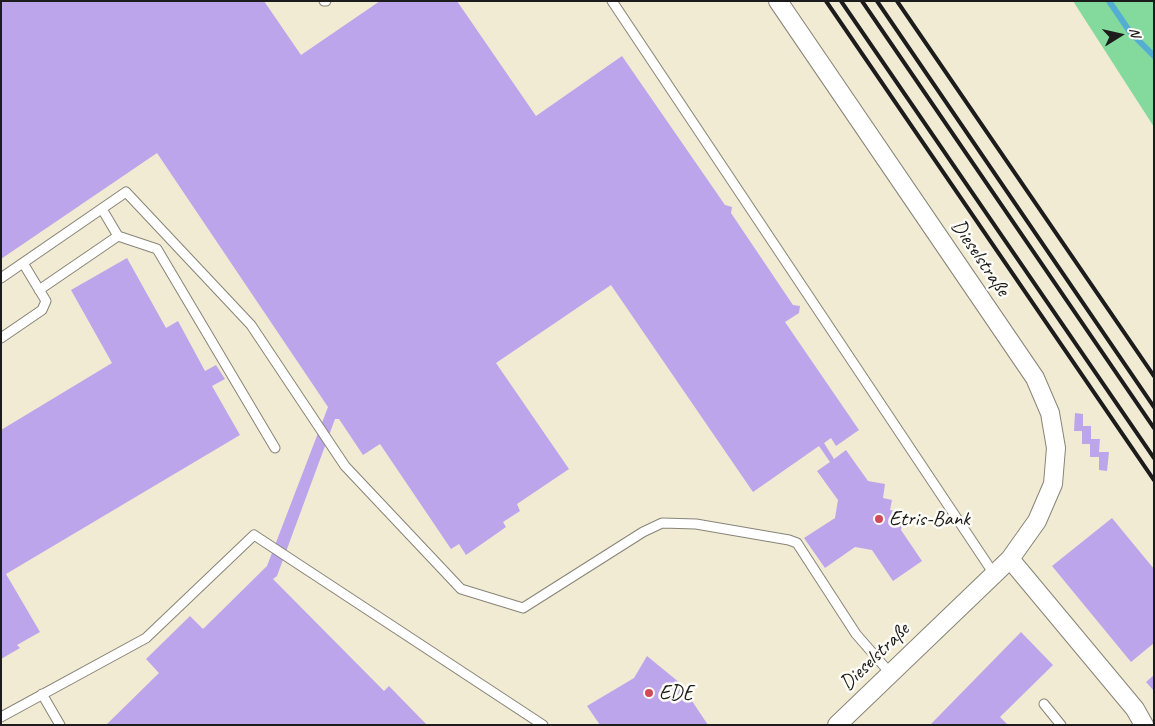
<!DOCTYPE html>
<meta charset="utf-8">
<style>
body{margin:0}
#map{position:relative;width:1155px;height:726px;overflow:hidden;background:#f2ebd3;font-family:Caveat,sans-serif}
canvas{display:block}
.frame{position:absolute;inset:0;border:2px solid #1c1c1c;pointer-events:none}
.north{position:absolute;left:1095px;top:10px;width:50px;height:50px;-webkit-text-stroke:4px #fdfcf7;paint-order:stroke;rotate:80deg;font-size:14px;font-weight:700;line-height:20px;text-align:center;color:#1c1c1c}
.north::after{content:'';display:block;margin:auto;width:18px;height:22px;background:#1c1c1c;clip-path:polygon(50% 0,100% 100%,50% 72%,0 100%)}
</style>
<div id="map">
<canvas width="1155" height="726"></canvas>
<div class="frame"></div>
<div class="north">N</div>
</div>
<script>
const g = document.querySelector('canvas').getContext('2d');
g.lineJoin = 'round';
function fillPath(path, color) { g.fillStyle = color; g.fill(path, 'evenodd'); }
const toPath = rows => new Path2D(rows.map(r => 'M' + r).join(''));
function strokePath(path, color, width, dash) { g.strokeStyle = color; g.lineWidth = width; g.lineCap = dash ? 'butt' : 'round'; g.setLineDash(dash || []); g.stroke(path); }
function label(font, color, halo, rows, align = 'center') {
  g.font = font + ' Caveat,sans-serif'; g.lineWidth = 5; g.setLineDash([]); g.textBaseline = 'middle'; g.strokeStyle = halo; g.fillStyle = color; for (const [text, x, y, turn = 0] of rows) {
    g.save(); g.translate(x, y); g.rotate((+turn || 0) * Math.PI / 180); g.textAlign = isNaN(turn) ? turn : align; if (halo) g.strokeText(text, 0, 0); g.fillText(text, 0, 0); g.restore();
  }
}
fillPath(toPath([
 [1073,1,1154,1,1154,127]
]), '#84d99d');
strokePath(toPath([
 [1109,1,1130,32,1154,56]
]), '#54aed2', 6);
fillPath(toPath([
 [1,1,264,1,301,55,380,1,457,1,536,116,622,56,725,205,732,207,731,213,793,305,800,306,799,313,785,322,859,430,836,446,831,438,824,443,834,459,846,450,868,481,885,484,883,498,892,500,890,510,904,512,901,530,922,561,893,581,872,550,855,547,825,568,804,538,835,518,838,500,817,471,830,462,819,446,753,492,611,285,496,363,569,469,517,504,520,511,503,522,506,527,466,555,459,544,451,549,380,444,363,455,339,419,335,419,277,576,273,579,384,691,389,686,427,725,106,725,159,673,146,659,190,616,203,629,267,566,328,407,157,153,1,259],
 [127,258,166,328,178,321,205,371,216,365,225,379,212,386,240,435,6,574,40,632,17,645,20,648,1,659,1,430,112,363,71,290],
 [1075,413,1083,414,1083,426,1091,426,1091,439,1100,439,1099,452,1109,452,1107,471,1099,470,1099,457,1090,457,1090,444,1082,444,1082,431,1074,431],
 [1112,518,1154,569,1154,643,1131,662,1052,566],
 [1021,632,1053,665,1000,717,1008,725,930,725],
 [647,656,680,683,708,725,600,725,587,706,634,678],
 [1154,675,1154,691,1146,682]
]), '#bca5eb');
const lane = toPath([
 [324,1,326,1],
 [612,1,994,574],
 [102,209,118,236],
 [1,278,126,192,251,325,345,466,461,589,523,608,643,532,662,523,696,524,789,540,797,543,856,634,890,673],
 [39,290,118,236,157,249,275,448],
 [1,338,42,310,46,301,23,263],
 [42,694,60,725],
 [1044,704,1061,725],
 [1,717,146,638,254,535,543,725]
]);
const street = toPath([
 [778,1,1035,378,1050,413,1056,448,1053,484,1037,521,1010,559,837,725],
 [1010,559,1135,709,1144,725]
]);
strokePath(lane, '#878478', 11);
strokePath(street, '#878478', 20);
strokePath(lane, '#fff', 9);
strokePath(street, '#fff', 18);
strokePath(toPath([
 [826,1,1154,480],
 [841,1,1154,458],
 [862,1,1154,428],
 [877,1,1154,407],
 [897,1,1154,376]
]), '#1c1c1c', 4);
for (const [x, y, r, color] of [
 [879,519,5,"#d1495b"],
 [649,693,5,"#d1495b"]
]) { const dot = new Path2D(); dot.arc(x, y, r, 0, 2 * Math.PI); g.fillStyle = color; g.fill(dot); strokePath(dot, '#fdfcf7', 2); }
label('21px', '#1c1c1c', '#fdfcf7', [
 ["Dieselstraße",980,258,56],
 ["Dieselstraße",875,657,-44]
]);
label('21px', '#1c1c1c', '#fdfcf7', [
 ["Etris-Bank",889,519],
 ["EDE",659,693]
], 'left');
</script>
